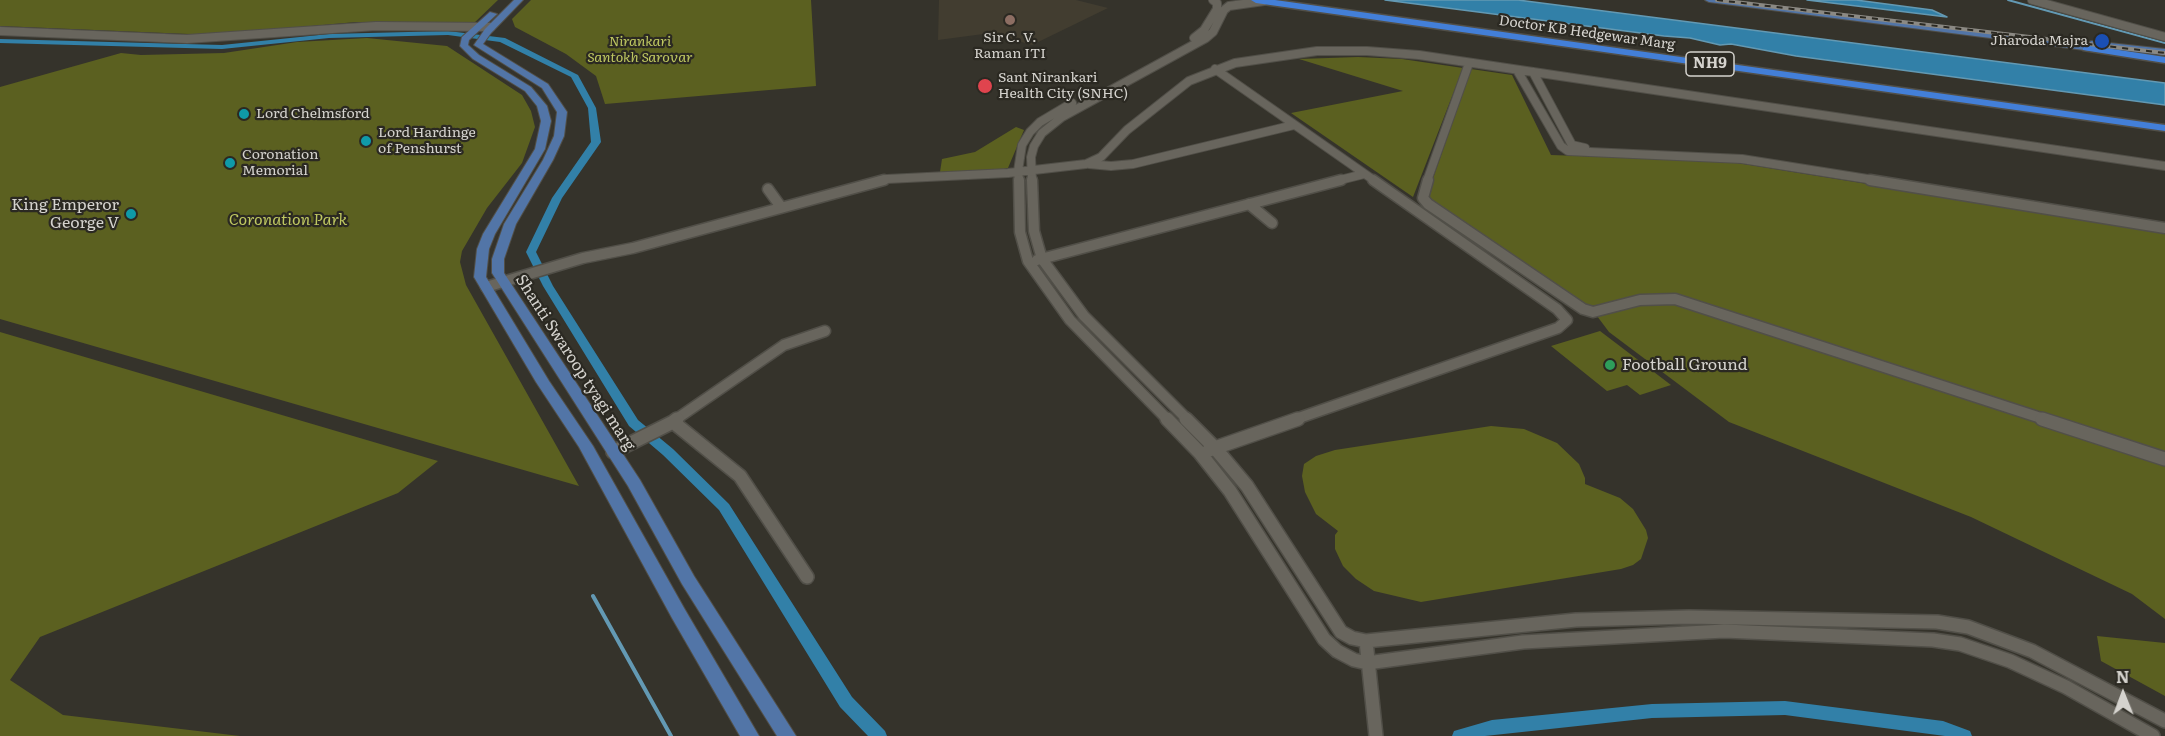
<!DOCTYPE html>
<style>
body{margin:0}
#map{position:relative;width:2165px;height:736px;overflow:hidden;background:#35332b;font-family:Literata,serif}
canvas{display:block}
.north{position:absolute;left:2093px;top:664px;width:60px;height:60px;-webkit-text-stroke:4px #2b2922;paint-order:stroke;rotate:359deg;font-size:16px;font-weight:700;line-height:24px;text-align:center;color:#d5d3ce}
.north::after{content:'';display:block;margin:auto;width:21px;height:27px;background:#d5d3ce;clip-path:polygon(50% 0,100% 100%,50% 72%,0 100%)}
</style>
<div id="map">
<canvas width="2165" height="736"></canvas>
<div class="north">N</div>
</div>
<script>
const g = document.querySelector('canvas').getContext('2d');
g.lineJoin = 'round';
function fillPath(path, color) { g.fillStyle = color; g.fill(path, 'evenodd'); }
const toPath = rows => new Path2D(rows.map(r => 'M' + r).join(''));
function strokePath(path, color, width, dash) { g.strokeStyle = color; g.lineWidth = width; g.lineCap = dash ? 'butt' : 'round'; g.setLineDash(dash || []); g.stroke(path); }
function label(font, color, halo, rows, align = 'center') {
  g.font = font + ' Literata,serif'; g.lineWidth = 4.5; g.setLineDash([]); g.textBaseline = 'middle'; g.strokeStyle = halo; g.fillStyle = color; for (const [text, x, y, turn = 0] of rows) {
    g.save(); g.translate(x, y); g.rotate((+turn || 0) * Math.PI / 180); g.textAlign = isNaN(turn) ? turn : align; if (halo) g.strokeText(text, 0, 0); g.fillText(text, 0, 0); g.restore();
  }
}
fillPath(toPath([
 [939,0,1076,0,1108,8,1032,45,991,33,938,40]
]), '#423d30');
fillPath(toPath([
 [0,0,498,0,472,25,356,22,212,35,0,26],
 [531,0,811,0,816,86,605,104,596,76,566,54,515,27,512,19],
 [367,38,447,46,522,95,531,111,535,127,522,163,487,208,462,251,460,262,466,285,579,486,0,319,0,87,121,53,141,55,224,53,297,42],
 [1358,57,1402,59,1463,68,1413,197,1291,113,1403,91,1299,59],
 [1471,69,1512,75,1551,155,1725,161,2165,232,2165,455,1680,296,1656,294,1631,297,1591,308,1579,304,1429,199,1429,190],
 [1016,127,1024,130,1008,168,996,171,940,172,942,159,975,152],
 [1659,301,1679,304,2165,464,2165,619,2132,594,1971,517,1729,422,1609,332,1597,316],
 [1600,331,1671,385,1640,395,1627,385,1607,391,1551,346],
 [0,332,438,461,398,493,40,637,10,680,63,715,240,736,0,736],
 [1491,426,1524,429,1557,443,1579,464,1585,478,1585,484,1620,498,1633,509,1646,530,1648,538,1641,559,1633,565,1621,569,1421,602,1374,591,1356,579,1343,566,1335,549,1335,535,1338,531,1316,514,1305,492,1302,476,1304,464,1316,456,1335,450],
 [2097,636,2165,643,2165,696,2101,661]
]), '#5b6020');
const water = toPath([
 [1385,0,1518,0,2165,83,2165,105,1796,56,1731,44,1720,45,1690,38,1664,36,1385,0],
 [1807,0,1856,0,1932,10,1947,17,1807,0]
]);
fillPath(water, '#3280a8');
strokePath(water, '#6399b3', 1.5);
strokePath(toPath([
 [2008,0,2165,43]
]), '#6399b3', 2);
strokePath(toPath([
 [593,596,671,736]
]), '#6399b3', 4);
fillPath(toPath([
 [448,31,505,38,578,75,596,108,601,142,562,198,536,252,553,286,638,420,673,449,729,504,852,697,885,731,887,736,868,736,840,707,719,510,663,455,629,426,543,286,526,252,552,198,591,142,588,108,571,77,500,42,448,35,329,38,222,49,0,43,0,39,222,45,329,34,448,31],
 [1785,701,1943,721,1970,731,1972,736,1945,736,1785,715,1652,718,1485,736,1452,736,1454,731,1492,720,1652,704,1785,701]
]), '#3280a8');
const minorFar2 = toPath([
 [2032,0,2165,37],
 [0,31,187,39,376,26,491,27],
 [1194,38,1204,30,1217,9,1217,3,1213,0],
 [1215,69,1375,181],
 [1517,70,1561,146,1568,151,1742,159,1880,181],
 [1533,72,1572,145,1585,148],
 [1089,164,1111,166,1133,164,1294,125],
 [878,181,887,179,1008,173,1086,164,1101,157,1127,130,1189,81,1235,63,1317,51,1367,51,1419,55,2165,166],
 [1019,181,1018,171,1022,145,1030,132,1040,122,1072,103],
 [1032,181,1031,157,1034,146,1042,133,1062,117,1206,38,1213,32,1224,10,1229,6,1264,1],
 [1336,181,1364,174],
 [1427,181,1468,66]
]);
const minorFar1 = toPath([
 [1019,180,1020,232,1028,261,1070,320,1168,420],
 [1032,180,1034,231,1042,259,1084,316,1188,420],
 [1428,180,1423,198,1428,204,1583,309,1593,312,1640,300,1675,299,2047,420],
 [1870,180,2165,228],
 [768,189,781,207],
 [1249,204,1272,223],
 [1037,260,1341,180],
 [486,287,583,258,633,248,884,180],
 [675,420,784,345,825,331],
 [1293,420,1558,328,1567,320,1557,309,1373,180]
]);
const minor = toPath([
 [677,419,673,422,740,476,807,577],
 [1167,419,1200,453,1230,491,1324,639,1337,651,1354,660,1367,663,1523,642,1724,631,1933,640,1960,644,2010,661,2066,687,2153,736],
 [1186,419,1215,448,1247,486,1341,632,1352,638,1366,641,1576,620,1689,617,1937,622,1968,627,2032,651,2165,721],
 [2042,419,2165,459],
 [1209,450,1298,419],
 [613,452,673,422],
 [1366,641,1376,736]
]);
const major = toPath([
 [514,0,523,0,491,33,483,44,548,84,567,112,564,136,553,160,516,224,504,259,504,273,640,480,694,576,796,736,777,736,682,584,628,486,492,273,492,259,504,224,543,160,554,136,557,112,542,88,474,45,485,29,514,0],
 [1705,0,1729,0,2087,45,2091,41,2165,49,2165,55,2104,48,2100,52,1709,2,1705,0],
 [490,12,497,14,469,40,468,45,479,55,531,87,547,106,551,121,545,149,495,234,489,249,486,277,549,381,593,446,684,608,759,736,740,736,672,618,579,447,536,382,474,277,477,249,483,234,535,149,541,121,537,106,525,91,473,59,460,46,462,37,490,12]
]);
const highway = toPath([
 [1251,0,1275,0,2165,125,2165,131,1256,3,1251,0],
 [2086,45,2165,57,2165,63,2083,50,2083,46,2086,45]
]);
strokePath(minorFar2, '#514f48', 10);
strokePath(minorFar1, '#514f48', 13);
strokePath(minor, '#514f48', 16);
strokePath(major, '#514f48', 2);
strokePath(highway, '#514f48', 3);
strokePath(minorFar2, '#68655d', 8);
strokePath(minorFar1, '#68655d', 10);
strokePath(minor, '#68655d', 13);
fillPath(major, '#5275a7');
fillPath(highway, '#437fd8');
const rail = toPath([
 [1717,0,2165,53]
]);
strokePath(rail, '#8b8983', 4);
strokePath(rail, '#2b2922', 2, [6]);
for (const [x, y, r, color] of [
 [1010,20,6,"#8d6e63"],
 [2102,41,8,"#1a4fb4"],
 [985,86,8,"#e0444e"],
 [244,114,6,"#0f9aa8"],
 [366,141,6,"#0f9aa8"],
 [230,163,6,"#0f9aa8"],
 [131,214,6,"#0f9aa8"],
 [1610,365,6,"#2e9e5b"]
]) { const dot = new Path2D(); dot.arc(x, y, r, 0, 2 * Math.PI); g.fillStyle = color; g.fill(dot); strokePath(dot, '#2b2922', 2); }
label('14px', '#d5d3ce', '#2b2922', [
 ["Doctor KB Hedgewar Marg",1587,33,8]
]);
label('14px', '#d5d3ce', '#2b2922', [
 ["Sir C. V.",1010,38,"center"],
 ["Raman ITI",1010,54,"center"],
 ["Jharoda Majra",2088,41,"right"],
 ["Sant Nirankari",998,78],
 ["Health City (SNHC)",998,94],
 ["Lord Chelmsford",256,114],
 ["Lord Hardinge",378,133],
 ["of Penshurst",378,149],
 ["Coronation",242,155],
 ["Memorial",242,171]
], 'left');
label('italic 14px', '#bfc861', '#2b2922', [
 ["Nirankari",640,42],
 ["Santokh Sarovar",640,58]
]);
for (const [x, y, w] of [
 [1710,64,48]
]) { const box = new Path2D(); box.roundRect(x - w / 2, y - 12, w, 24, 4.5); g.fillStyle = '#2b2922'; g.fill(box); strokePath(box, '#d5d3ce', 1.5); }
label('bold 15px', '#d5d3ce', null, [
 ["NH9",1710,64]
]);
label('16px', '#d5d3ce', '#2b2922', [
 ["King Emperor",119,205],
 ["George V",119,223],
 ["Football Ground",1622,365,"left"]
], 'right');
label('italic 16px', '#bfc861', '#2b2922', [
 ["Coronation Park",288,220]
]);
label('16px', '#d5d3ce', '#2b2922', [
 ["Shanti Swaroop tyagi marg",575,363,57]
]);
</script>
